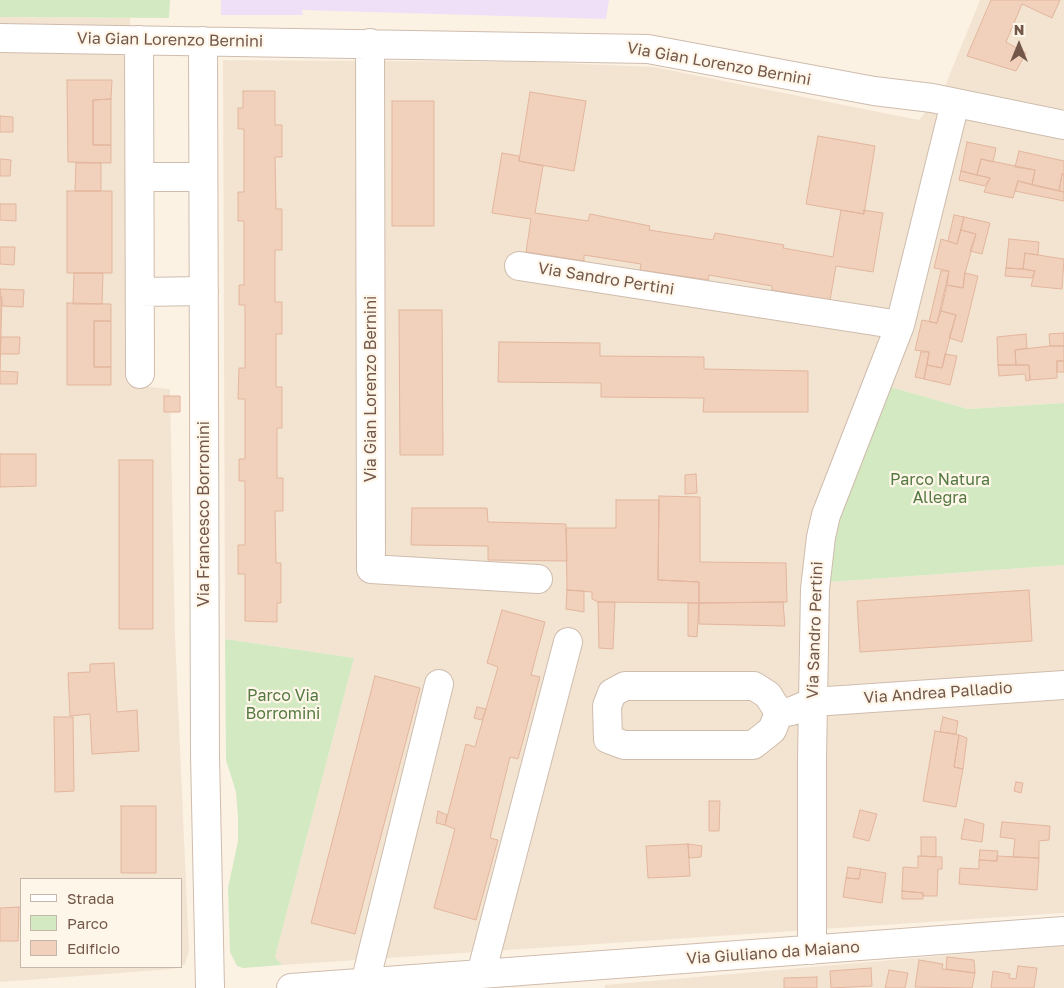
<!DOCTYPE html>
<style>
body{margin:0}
#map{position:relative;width:1064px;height:988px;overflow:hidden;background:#fcf2e4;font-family:"Golos Text",sans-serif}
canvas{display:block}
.legend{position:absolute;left:20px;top:878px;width:162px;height:90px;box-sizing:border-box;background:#fff6ea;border:1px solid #c7b7aa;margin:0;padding:6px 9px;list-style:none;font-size:15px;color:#73584a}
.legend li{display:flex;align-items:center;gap:10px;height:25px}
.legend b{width:25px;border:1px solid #c7b7aa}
.north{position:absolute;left:994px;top:20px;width:50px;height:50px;-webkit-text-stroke:4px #fff6ea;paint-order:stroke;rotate:0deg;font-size:14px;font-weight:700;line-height:20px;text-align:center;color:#73584a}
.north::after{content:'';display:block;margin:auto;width:18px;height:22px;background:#73584a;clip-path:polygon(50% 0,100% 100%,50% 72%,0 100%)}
</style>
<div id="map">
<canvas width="1064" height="988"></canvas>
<ul class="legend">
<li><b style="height:6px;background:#fff"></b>Strada</li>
<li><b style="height:14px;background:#d3e9c2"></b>Parco</li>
<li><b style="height:14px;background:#f1d0bc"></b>Edificio</li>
</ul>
<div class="north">N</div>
</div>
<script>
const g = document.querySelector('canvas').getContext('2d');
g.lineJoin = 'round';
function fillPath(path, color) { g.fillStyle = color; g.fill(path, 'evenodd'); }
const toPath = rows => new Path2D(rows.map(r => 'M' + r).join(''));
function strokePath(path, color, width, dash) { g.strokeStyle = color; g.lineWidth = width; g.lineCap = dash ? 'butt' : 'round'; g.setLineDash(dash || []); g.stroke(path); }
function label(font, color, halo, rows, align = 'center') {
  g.font = font + ' "Golos Text",sans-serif'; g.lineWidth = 4.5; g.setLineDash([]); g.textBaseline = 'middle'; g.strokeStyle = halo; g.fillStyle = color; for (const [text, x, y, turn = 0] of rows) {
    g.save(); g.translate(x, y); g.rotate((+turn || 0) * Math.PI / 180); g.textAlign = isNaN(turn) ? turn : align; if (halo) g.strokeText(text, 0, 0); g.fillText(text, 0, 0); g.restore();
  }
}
fillPath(toPath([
 [980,0,1064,0,1064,403,968,409,890,387,839,521,831,552,830,582,1064,565,1064,913,282,965,275,957,354,658,225,639,223,60,537,62,654,67,919,120,943,91],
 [0,17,130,18,130,385,170,389,175,635,189,951,185,964,181,966,181,879,21,879,21,967,179,967,173,969,0,982],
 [1064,945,1064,988,605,988,605,985]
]), '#f3e4d2');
fillPath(toPath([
 [203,0,609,0,606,19,302,10,303,15,221,15,221,0]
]), '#efe0f8');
fillPath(toPath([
 [0,0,170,0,169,18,0,17],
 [890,387,968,409,1064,403,1064,565,830,582,831,552,839,521],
 [225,639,354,658,275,957,282,965,243,968,237,966,230,952,228,888,238,841,238,817,236,792,226,760]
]), '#d3e9c2');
const building = toPath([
 [991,0,1060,0,1052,18,1022,4,1006,42,1026,53,1016,71,967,56,991,0],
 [67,80,112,80,111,99,93,100,93,145,111,145,111,163,68,162,67,80],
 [243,91,275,91,275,125,282,125,282,157,275,157,276,209,282,209,282,250,275,250,275,302,282,302,282,334,276,334,276,387,282,387,282,428,277,428,277,478,283,478,283,511,275,511,276,563,281,563,281,603,277,603,277,622,245,621,245,574,238,574,238,545,245,545,245,481,239,481,239,459,245,459,245,399,238,399,239,368,245,368,245,305,239,305,239,285,244,285,244,221,238,221,238,192,244,192,244,129,238,129,238,108,243,108,243,91],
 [530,92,586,101,574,171,519,161,530,92],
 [111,99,111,145,93,145,93,100,111,99],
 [392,101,434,101,434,226,392,226,392,101],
 [0,116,13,117,13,132,0,132,0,116],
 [818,136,875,146,864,214,806,204,818,136],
 [967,142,996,148,993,162,981,159,977,175,961,171,967,142],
 [1019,151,1064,161,1064,175,1062,174,1059,191,1032,185,1035,170,1015,167,1019,151],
 [502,153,519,156,519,161,543,166,535,213,588,221,590,214,650,226,649,230,713,240,715,233,784,245,783,248,833,257,841,210,864,214,863,210,883,213,873,272,836,266,830,300,772,290,772,286,709,275,708,280,640,270,641,264,584,255,584,261,526,252,531,219,492,213,502,153],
 [0,159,11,160,10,176,0,176,0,159],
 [981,159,1035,170,1032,185,1018,181,1013,198,984,192,990,178,977,175,981,159],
 [76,163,101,163,101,191,75,191,76,163],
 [961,171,977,175,990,178,985,186,959,180,961,171],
 [1062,174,1064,175,1064,192,1059,191,1062,174],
 [1018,181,1064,192,1064,201,1015,191,1018,181],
 [67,191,112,191,112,273,67,273,67,191],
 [0,204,16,204,16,221,0,220,0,204],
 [954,215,964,217,957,244,948,241,954,215],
 [964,217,990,223,982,254,970,251,976,234,961,230,964,217],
 [961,230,976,234,965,273,963,288,947,285,949,271,934,268,941,239,957,244,961,230],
 [1009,239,1039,242,1038,255,1025,253,1023,269,1006,268,1009,239],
 [0,247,15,247,14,265,0,264,0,247],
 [1025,253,1064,259,1062,289,1031,286,1035,271,1023,269,1025,253],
 [1006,268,1023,269,1035,271,1032,278,1005,276,1006,268],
 [941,271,949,271,937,323,929,322,941,271],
 [74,273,103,273,102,304,73,304,74,273],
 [965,273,978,276,962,342,949,338,956,315,941,311,947,285,963,288,965,273],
 [0,289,24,290,23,307,2,306,0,289],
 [0,297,2,297,0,370,0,297],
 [67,303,111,304,111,321,94,321,94,367,111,367,111,385,67,385,67,303],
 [399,310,442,310,443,455,400,455,399,310],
 [941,311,956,315,942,368,927,365,929,352,915,350,922,320,937,323,941,311],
 [94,321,111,321,111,367,94,367,94,321],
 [1064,333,1064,346,1050,346,1049,334,1064,333],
 [1026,334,1027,348,1015,350,1016,365,998,365,997,337,1026,334],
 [1,337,20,337,19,354,0,354,1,337],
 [499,342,600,343,600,356,704,357,704,369,808,371,808,412,703,412,704,398,601,397,601,383,498,382,499,342],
 [1050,346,1064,346,1064,361,1057,361,1057,378,1030,380,1029,365,1016,365,1015,350,1050,346],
 [921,352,929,352,924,379,915,377,921,352],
 [945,354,957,356,950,385,924,379,927,365,942,368,945,354],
 [1057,361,1064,361,1064,372,1057,372,1057,361],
 [998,365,1029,365,1030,380,1026,381,1025,374,999,376,998,365],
 [0,371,18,372,17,384,0,384,0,371],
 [164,396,180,396,180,412,164,412,164,396],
 [0,454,36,454,36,486,0,487,0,454],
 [119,460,153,460,153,629,119,629,119,460],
 [696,474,697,493,685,494,685,475,696,474],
 [659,496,700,497,700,562,786,563,787,602,699,603,699,582,658,580,659,496],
 [616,500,659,500,658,580,699,582,699,603,598,602,592,599,592,592,567,590,566,528,616,528,616,500],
 [412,508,487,508,488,522,566,524,567,561,488,560,488,546,411,545,412,508],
 [567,590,584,591,584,612,566,609,567,590],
 [1029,590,1032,641,860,652,857,601,1029,590],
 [598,602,615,602,613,649,599,648,598,602],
 [783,602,785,626,699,624,699,603,783,602],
 [688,603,699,603,697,637,688,636,688,603],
 [502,610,545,622,531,675,540,677,518,759,510,757,490,838,498,840,476,920,434,908,455,829,445,825,466,744,475,747,498,667,487,663,502,610],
 [114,663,117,712,137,710,139,751,92,754,90,714,70,716,68,673,90,672,90,664,114,663],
 [375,676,420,688,355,934,311,923,375,676],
 [477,707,486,709,482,720,474,718,477,707],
 [54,717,73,717,74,791,55,792,54,717],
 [943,717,958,721,956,734,940,732,943,717],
 [935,731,959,735,954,767,963,769,956,807,923,801,935,731],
 [959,735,967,738,963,769,954,767,959,735],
 [1016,782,1023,783,1021,793,1014,791,1016,782],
 [709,801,720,801,719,831,709,831,709,801],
 [121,806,156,806,156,873,121,873,121,806],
 [860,810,877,814,869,841,853,837,860,810],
 [438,811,447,815,445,825,436,823,438,811],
 [965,819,984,824,982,842,961,839,965,819],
 [1002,822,1050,826,1049,840,1039,841,1039,858,1013,857,1015,839,1000,837,1002,822],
 [921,837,936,837,936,857,921,856,921,837],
 [688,844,702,846,701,857,689,858,688,844],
 [688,844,690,876,648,878,646,846,688,844],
 [980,850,998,851,997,861,979,860,980,850],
 [918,856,942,857,942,869,938,869,937,896,923,896,923,893,902,891,903,867,918,868,918,856],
 [997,856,1039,858,1037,890,959,884,960,868,979,869,979,860,997,861,997,856],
 [848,867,861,869,859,879,846,878,848,867],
 [861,869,886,873,882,903,843,897,846,878,859,879,861,869],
 [902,891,923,893,923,899,902,899,902,891],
 [19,907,18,941,0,941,0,908,19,907],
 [947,957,974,960,975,973,946,969,947,957],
 [919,960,943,964,942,969,975,973,972,988,915,987,919,960],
 [1018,966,1037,968,1034,988,991,988,993,971,1010,974,1009,978,1016,979,1018,966],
 [871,968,872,986,831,988,830,971,871,968],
 [889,970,908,973,905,988,885,988,889,970],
 [817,977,817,988,784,988,784,978,817,977]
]);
fillPath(building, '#f1d0bc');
strokePath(building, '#e3b69d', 1);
const minor = toPath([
 [0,38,648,49,874,91,932,98,1064,125],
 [139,40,140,374],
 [203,41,205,755,210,988],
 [370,43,371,569,538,579],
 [140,177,202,177],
 [519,266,900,325],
 [140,292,204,291],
 [779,713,772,730,753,745,624,745,608,739,607,706,612,693,625,686,754,686,768,695,779,713,792,711,813,702,1064,685],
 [812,950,812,759,815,589,821,537,826,515,900,325,955,103],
 [481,974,568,642],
 [365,983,439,684],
 [291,988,1064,931]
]);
strokePath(minor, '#cfbcad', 30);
strokePath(minor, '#fff', 28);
label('16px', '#73584a', '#fff6ea', [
 ["Via Gian Lorenzo Bernini",170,40,1],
 ["Via Gian Lorenzo Bernini",719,64,10],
 ["Via Sandro Pertini",606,279,9],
 ["Via Gian Lorenzo Bernini",371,389,-90],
 ["Via Francesco Borromini",204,514,-90],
 ["Via Sandro Pertini",815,630,-88],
 ["Via Andrea Palladio",938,693,-4],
 ["Via Giuliano da Maiano",773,953,-4]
]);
label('16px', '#547942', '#fff6ea', [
 ["Parco Natura",940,480],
 ["Allegra",940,498],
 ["Parco Via",283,696],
 ["Borromini",283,714]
]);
</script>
